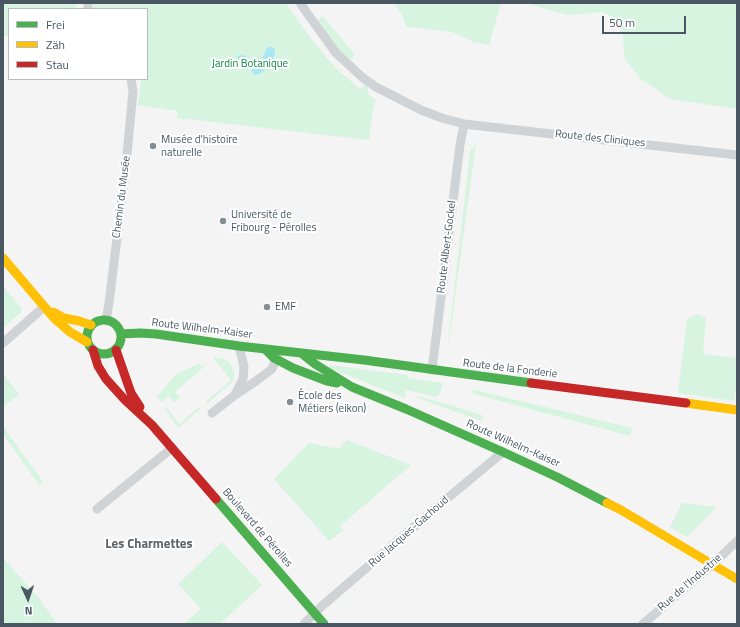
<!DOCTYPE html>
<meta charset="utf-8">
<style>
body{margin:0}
#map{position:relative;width:740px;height:627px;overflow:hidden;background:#f4f4f4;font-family:"Titillium Web",sans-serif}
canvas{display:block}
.frame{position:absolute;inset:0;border:4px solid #485762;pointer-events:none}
.legend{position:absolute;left:8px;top:8px;width:140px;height:72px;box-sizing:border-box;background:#fff;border:1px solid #b6bcc0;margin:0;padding:5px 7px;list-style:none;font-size:12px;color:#485762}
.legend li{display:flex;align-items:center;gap:8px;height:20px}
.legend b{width:20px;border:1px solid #b6bcc0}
.north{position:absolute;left:8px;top:579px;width:40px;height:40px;-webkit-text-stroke:3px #fff;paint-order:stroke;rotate:177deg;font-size:11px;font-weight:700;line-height:16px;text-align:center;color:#485762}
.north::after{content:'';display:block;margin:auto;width:14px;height:18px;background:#485762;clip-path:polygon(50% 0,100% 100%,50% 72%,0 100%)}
.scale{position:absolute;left:602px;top:16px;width:84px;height:18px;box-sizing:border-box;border:2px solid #485762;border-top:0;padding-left:5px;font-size:12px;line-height:14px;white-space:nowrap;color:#485762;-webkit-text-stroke:3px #fff;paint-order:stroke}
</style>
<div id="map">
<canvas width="740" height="627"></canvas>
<div class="frame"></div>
<ul class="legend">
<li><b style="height:5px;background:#4caf50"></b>Frei</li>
<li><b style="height:5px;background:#ffc107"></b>Zäh</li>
<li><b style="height:5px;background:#c62828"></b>Stau</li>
</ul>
<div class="north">N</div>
<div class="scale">50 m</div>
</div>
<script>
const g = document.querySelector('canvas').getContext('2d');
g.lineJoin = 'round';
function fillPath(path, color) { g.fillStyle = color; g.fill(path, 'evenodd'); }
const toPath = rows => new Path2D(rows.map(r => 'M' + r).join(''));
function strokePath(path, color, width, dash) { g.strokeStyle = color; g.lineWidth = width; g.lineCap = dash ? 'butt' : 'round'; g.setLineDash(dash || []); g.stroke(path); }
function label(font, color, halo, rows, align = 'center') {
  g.font = font + ' "Titillium Web",sans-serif'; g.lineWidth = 4; g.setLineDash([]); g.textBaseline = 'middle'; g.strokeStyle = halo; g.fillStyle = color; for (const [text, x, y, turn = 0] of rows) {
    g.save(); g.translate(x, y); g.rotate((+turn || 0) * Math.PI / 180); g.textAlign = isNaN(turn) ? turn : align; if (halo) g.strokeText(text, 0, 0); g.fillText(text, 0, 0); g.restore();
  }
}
fillPath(toPath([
 [3,3,77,3,76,9,9,9,9,36,3,36],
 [93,3,286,3,304,29,325,56,339,71,360,89,363,86,366,85,368,87,368,94,376,100,373,108,369,140,177,118,178,111,138,105,141,79,147,79,147,9,93,9],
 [394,3,501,3,489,45,474,42,452,32,408,27,405,24,402,14],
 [526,3,737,3,737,109,670,99,641,79,625,59,621,20,602,12,567,15],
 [323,16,355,55,350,59,348,59,339,50,321,26,318,20],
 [476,143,449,341,448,342,470,152],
 [3,286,20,306,22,309,20,313,3,328],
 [697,314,706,318,703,354,737,358,737,379,734,401,678,393,687,319],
 [214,357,224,359,229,362,232,366,234,372,234,378,231,383,208,403,206,401,231,380,214,359],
 [200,363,201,366,206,364,206,365,175,392,180,398,174,402,169,396,162,402,157,397,175,375],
 [329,365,408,375,408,378,443,383,439,395,435,397,406,390,405,398,329,368],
 [5,376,19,395,3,406,3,378],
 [471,389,632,428,630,436,474,394],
 [417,396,457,407,484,416,482,421,417,398],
 [199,407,200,409,178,428,165,409,167,408,179,424],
 [3,426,43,482,39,485,3,434],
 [347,440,411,465,340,526,344,530,329,541,274,479,309,443,339,449],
 [682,503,717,507,687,537,670,527],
 [222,542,262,585,220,624,184,624,201,609,178,584],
 [3,558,39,598,57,624,3,624]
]), '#d7f4e1');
fillPath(toPath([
 [269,47,273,47,275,50,275,54,273,60,269,65,263,72,258,74,255,75,252,72,251,68,262,59,265,53,266,49]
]), '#a9e8f4');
strokePath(toPath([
 [239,57,244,57,248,60,250,64]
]), '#a9e8f4', 3.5);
strokePath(toPath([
 [88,3,88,9],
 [300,3,312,20,336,53,363,78,376,87,421,110,442,118,464,124,737,155],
 [106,320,109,303,126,165,133,91,131,79],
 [3,343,44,307],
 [432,370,460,145,464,124],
 [236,393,243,379,244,367,239,346],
 [212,413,235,395,256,381,272,369,278,355],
 [97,509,172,448],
 [304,624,322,606,437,507,503,452],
 [643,624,713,564,737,541]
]), '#cfd3d5', 9);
strokePath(toPath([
 '87 337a17 17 0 1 1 34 0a17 17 0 1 1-34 0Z',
 [121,334,140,333,156,334,239,346,364,360,531,383],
 [265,349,274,358,293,368,327,381,337,383],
 [301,353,315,364,352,387,406,409,503,452,557,477,607,503],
 [216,499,324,624]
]), '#4caf50', 9);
strokePath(toPath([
 [3,258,54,318,70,332,87,342],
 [53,312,64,318,79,321,91,325],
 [686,403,737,410],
 [607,503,621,510,737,579]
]), '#ffc107', 9);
strokePath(toPath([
 [93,350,98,366,106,379,125,400,152,425,216,499],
 [116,350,131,393,140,407],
 [531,383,686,403]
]), '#c62828', 9);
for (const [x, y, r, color] of [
 [153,146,4,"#848e95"],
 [223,221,4,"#848e95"],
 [267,307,4,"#848e95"],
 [290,402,4,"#848e95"]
]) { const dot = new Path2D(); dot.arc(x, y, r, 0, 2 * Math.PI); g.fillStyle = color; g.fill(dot); strokePath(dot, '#fff', 1.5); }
label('11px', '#108746', '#fff', [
 ["Jardin Botanique",250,64]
]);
label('11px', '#485762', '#fff', [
 ["Route des Cliniques",600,139,6],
 ["Chemin du Musée",122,197,-83],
 ["Route Albert-Gockel",447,247,-83],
 ["Route Wilhelm-Kaiser",202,329,7],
 ["Route de la Fonderie",510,369,7],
 ["Route Wilhelm-Kaiser",513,444,24],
 ["Boulevard de Pérolles",257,528,49],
 ["Rue Jacques-Gachoud",409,532,-41],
 ["Rue de l'Industrie",690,583,-41]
]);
label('11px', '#485762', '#fff', [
 ["Musée d'histoire",161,140],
 ["naturelle",161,153],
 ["Université de",231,215],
 ["Fribourg - Pérolles",231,228],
 ["EMF",275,307],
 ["École des",298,396],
 ["Métiers (eikon)",298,409]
], 'left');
label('bold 13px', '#5e6368', '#fff', [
 ["Les Charmettes",149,545]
]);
</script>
